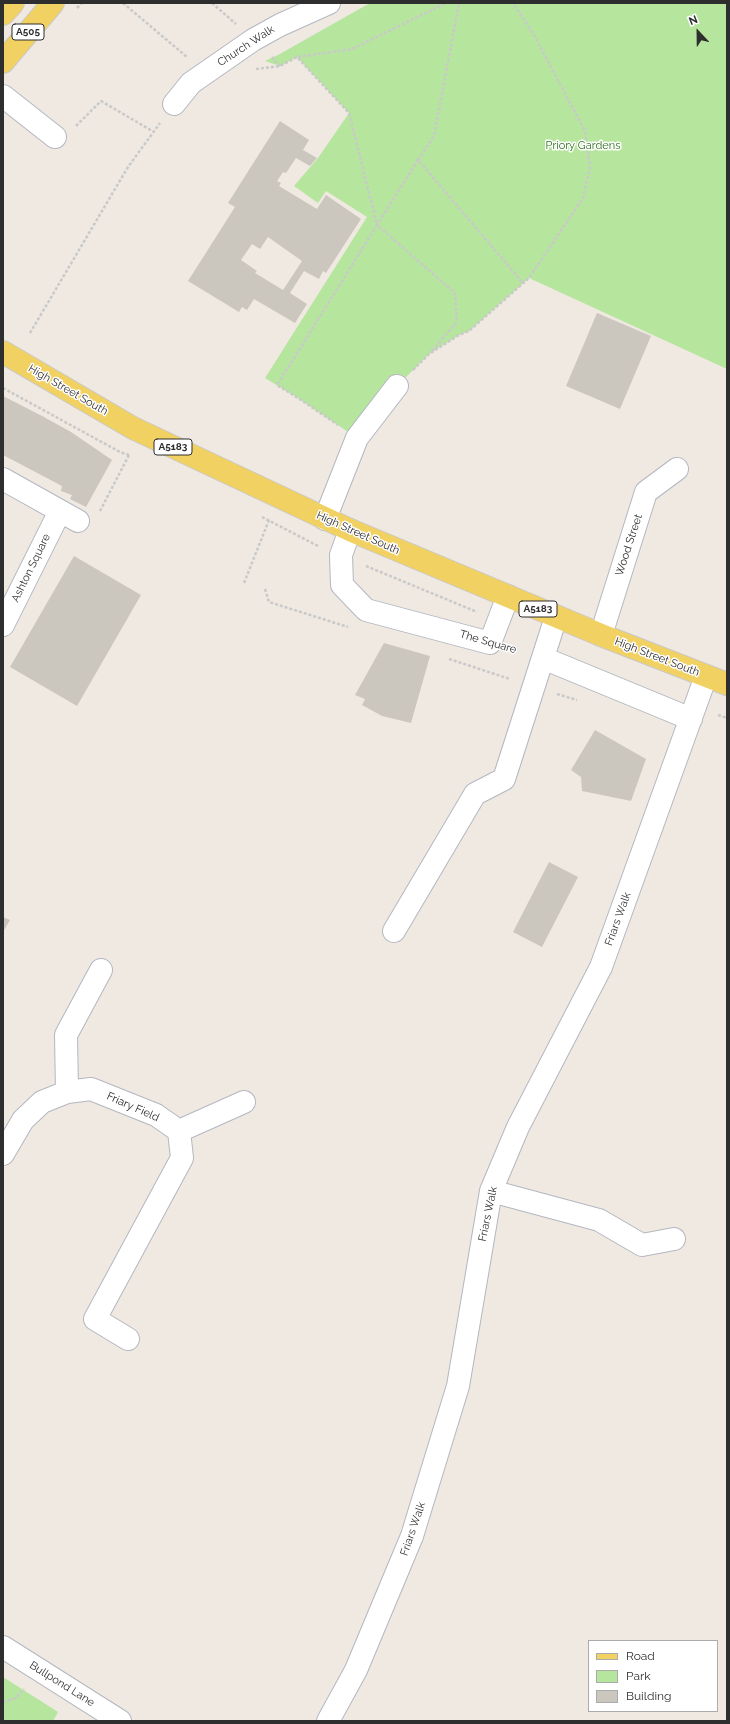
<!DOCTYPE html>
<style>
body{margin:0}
#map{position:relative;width:730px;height:1724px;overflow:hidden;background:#efe9e1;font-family:Raleway,sans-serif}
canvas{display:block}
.frame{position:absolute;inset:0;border:4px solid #2e2e2e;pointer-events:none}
.legend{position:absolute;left:588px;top:1640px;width:130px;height:72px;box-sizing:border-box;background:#fff;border:1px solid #ababab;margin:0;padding:5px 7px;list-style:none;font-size:12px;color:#2e2e2e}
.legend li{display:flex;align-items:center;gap:8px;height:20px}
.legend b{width:20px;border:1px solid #ababab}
.north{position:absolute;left:678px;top:12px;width:40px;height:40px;-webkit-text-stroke:3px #fff;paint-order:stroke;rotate:338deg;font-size:11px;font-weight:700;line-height:16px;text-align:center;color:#2e2e2e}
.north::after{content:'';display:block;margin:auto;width:14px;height:18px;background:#2e2e2e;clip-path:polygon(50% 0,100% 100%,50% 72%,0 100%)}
</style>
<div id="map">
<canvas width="730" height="1724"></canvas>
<div class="frame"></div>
<ul class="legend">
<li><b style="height:5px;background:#f2d163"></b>Road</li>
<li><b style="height:11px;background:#b6e59e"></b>Park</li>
<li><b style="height:11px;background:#cbc7bf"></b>Building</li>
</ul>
<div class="north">N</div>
</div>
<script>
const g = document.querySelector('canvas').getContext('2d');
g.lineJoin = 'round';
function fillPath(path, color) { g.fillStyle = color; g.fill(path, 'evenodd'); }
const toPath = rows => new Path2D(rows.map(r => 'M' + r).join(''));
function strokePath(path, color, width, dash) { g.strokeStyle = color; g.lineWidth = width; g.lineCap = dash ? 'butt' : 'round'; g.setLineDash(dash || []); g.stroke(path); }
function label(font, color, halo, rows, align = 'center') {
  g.font = font + ' Raleway,sans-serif'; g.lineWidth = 3; g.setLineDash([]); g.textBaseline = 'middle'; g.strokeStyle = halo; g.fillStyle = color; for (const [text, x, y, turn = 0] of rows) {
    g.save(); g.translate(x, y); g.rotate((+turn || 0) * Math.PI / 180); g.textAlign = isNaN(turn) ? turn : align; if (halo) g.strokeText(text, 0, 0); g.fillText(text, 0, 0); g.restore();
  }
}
fillPath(toPath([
 [370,3,727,3,727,369,529,278,469,331,459,335,429,354,397,386,357,438,298,398,265,378,367,217,326,191,318,203,294,186,318,158,349,113,297,57,280,66,265,61,278,55],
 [3,1677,58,1712,53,1721,3,1721]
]), '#b6e59e');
fillPath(toPath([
 [280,121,309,140,303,150,317,158,310,166,296,158,286,173,283,172,277,181,281,183,279,186,317,209,326,195,361,219,326,273,323,271,319,279,304,271,290,293,307,304,295,323,254,299,247,310,242,307,239,312,188,281,235,207,228,203],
 [268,237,302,261,283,290,255,273,257,271,241,260,252,244,260,249],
 [597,313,651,336,620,409,566,386],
 [3,396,44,417,71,432,112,460,86,507,70,499,72,495,61,491,62,486,3,455],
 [74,556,141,595,77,706,10,667],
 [384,643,430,656,411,723,382,716,362,705,365,699,355,695],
 [595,730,646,759,631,801,582,791,581,777,571,770],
 [549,862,578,877,542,947,513,932],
 [3,917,10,920,3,932]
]), '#cbc7bf');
const minor = toPath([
 [3,96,55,137],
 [174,104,191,83,253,40,280,25,329,3],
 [3,479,78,521],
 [325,519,357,438,397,386],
 [350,530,341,555,342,585,366,610,490,643,508,596],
 [3,625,60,511],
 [601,635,646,492,677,469],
 [543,658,691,719],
 [394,931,475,794,504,779,556,617],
 [67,1092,66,1035,101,970],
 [179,1131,244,1102],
 [3,1154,23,1120,42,1102,67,1092,91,1089,156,1115,179,1131,182,1158,95,1319,128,1339],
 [491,1191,599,1220,642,1245,674,1239],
 [3,1647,120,1721],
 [328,1721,356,1670,412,1536,458,1386,491,1191,518,1127,601,967,706,676]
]);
const major = toPath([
 [3,14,13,3],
 [3,62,53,3],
 [3,352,133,428,350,530,601,635,727,684]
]);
strokePath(minor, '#b4b7c1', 24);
strokePath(major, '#c9c9c9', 24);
strokePath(toPath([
 [123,3,187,57],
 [212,3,236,24],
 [77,8,82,3],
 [272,57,280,66],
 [298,57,352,49,446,3],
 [256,69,280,66,297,57,349,113,377,225,277,385,298,398,338,425],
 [76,126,101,101,154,132],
 [418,160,434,136,459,3],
 [30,333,128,167,160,123],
 [432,351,457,322,455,293,377,225,418,160,523,283],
 [413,370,429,354,459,335,469,331,529,278,583,198,590,167,585,131,534,35,513,3],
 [3,388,120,452,129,455],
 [100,511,129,455],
 [262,517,318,546],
 [366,566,477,612],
 [244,583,269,520],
 [265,589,269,602,348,627],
 [449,659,510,679],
 [557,694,577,700],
 [718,715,727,718],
 [3,1702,16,1698,24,1689]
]), '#c9c9c9', 2.5, [3, 2]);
strokePath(minor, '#fff', 22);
strokePath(major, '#f2d163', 22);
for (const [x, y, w] of [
 [28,32,32],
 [173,447,38],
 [538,609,38]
]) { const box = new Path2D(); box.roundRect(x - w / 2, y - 8, w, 16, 3); g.fillStyle = '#fff'; g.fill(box); strokePath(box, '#2e2e2e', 1); }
label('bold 10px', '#2e2e2e', null, [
 ["A505",28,32],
 ["A5183",173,447],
 ["A5183",538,609]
]);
label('11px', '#2e2e2e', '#fff', [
 ["Church Walk",246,46,-33],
 ["High Street South",68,390,30],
 ["High Street South",358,533,24],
 ["Wood Street",629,545,-72],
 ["Ashton Square",31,568,-64],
 ["The Square",488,642,16],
 ["High Street South",657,657,21],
 ["Friars Walk",618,919,-70],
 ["Friary Field",133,1107,24],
 ["Friars Walk",488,1214,-78],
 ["Friars Walk",413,1529,-71],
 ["Bullpond Lane",62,1684,32]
]);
label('11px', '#2c6e1b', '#fff', [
 ["Priory Gardens",583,146]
]);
</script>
